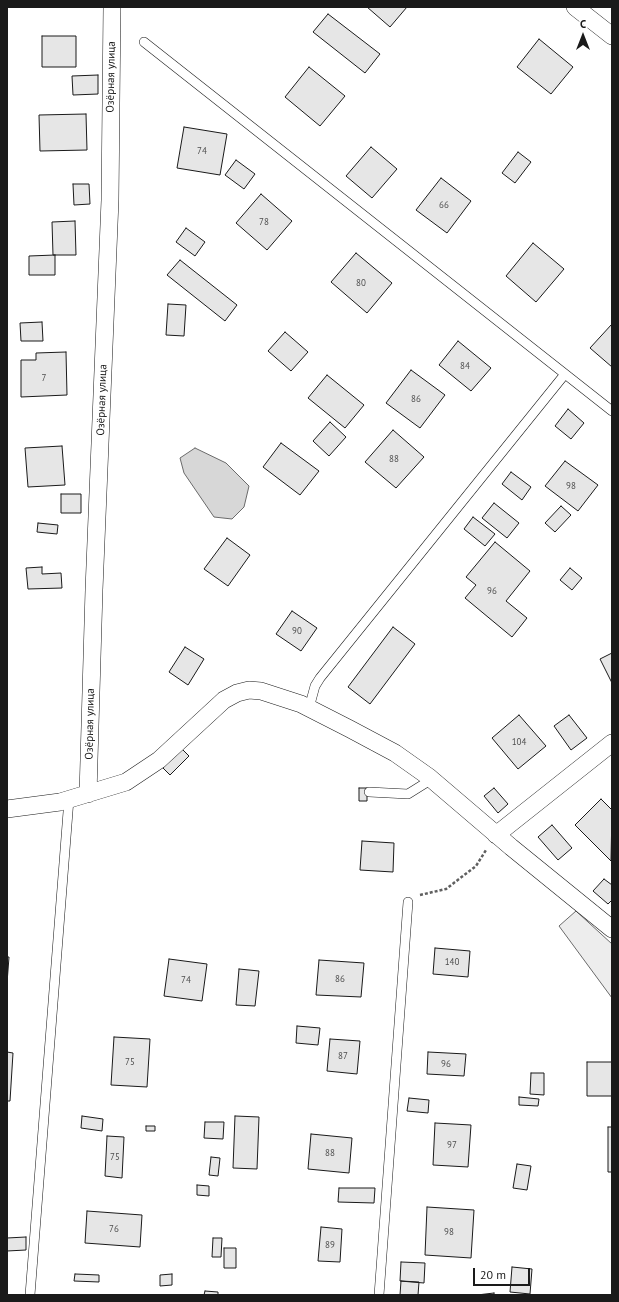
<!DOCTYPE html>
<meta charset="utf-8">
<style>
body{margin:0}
#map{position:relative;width:619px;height:1302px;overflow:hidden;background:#fff;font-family:"PT Sans",sans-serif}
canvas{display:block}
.frame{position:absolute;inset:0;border:8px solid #1a1a1a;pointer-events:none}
.north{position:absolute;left:563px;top:16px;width:40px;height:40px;-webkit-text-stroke:3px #fff;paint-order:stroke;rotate:0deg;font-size:11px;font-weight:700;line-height:16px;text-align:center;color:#1a1a1a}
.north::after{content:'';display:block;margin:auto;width:14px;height:18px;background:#1a1a1a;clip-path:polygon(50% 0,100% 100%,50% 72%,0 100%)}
.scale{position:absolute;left:473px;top:1268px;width:57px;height:18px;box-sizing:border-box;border:2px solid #1a1a1a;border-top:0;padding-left:5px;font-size:12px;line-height:14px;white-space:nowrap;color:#1a1a1a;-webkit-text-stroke:3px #fff;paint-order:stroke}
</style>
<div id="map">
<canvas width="619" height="1302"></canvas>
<div class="frame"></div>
<div class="north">С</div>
<div class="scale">20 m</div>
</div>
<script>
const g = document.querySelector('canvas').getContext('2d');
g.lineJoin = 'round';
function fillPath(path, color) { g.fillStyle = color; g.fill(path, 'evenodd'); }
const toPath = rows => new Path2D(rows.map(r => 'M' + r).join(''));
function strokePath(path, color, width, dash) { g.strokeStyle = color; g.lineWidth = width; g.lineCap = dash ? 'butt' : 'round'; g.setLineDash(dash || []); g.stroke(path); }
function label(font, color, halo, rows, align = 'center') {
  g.font = font + ' "PT Sans",sans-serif'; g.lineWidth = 3; g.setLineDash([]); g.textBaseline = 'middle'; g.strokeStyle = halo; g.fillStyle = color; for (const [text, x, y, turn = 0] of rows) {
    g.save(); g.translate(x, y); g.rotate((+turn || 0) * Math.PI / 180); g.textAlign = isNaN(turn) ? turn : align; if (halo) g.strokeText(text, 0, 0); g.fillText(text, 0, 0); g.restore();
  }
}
const built = toPath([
 [576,911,612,944,612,998,559,926,576,911]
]);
fillPath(built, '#ededed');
strokePath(built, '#6a6a6a', 1);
const water = toPath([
 [195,448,226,463,249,486,244,507,232,519,214,517,184,473,180,458,195,448]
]);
fillPath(water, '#d7d7d7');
strokePath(water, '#6a6a6a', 1);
const building = toPath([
 [367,7,407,7,390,27,367,7],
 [328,14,380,54,365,73,313,32,328,14],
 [42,36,76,36,76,67,42,67,42,36],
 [539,39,573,67,551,94,517,67,539,39],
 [309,67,345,96,320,126,285,97,309,67],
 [98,75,98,94,73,95,72,76,98,75],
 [86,114,87,150,40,151,39,115,86,114],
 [184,127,227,134,220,175,177,168,184,127],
 [371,147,397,169,372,198,346,176,371,147],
 [518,152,531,162,515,183,502,173,518,152],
 [236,160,255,174,244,189,225,175,236,160],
 [441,178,471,201,447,233,416,210,441,178],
 [73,184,89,184,90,204,74,205,73,184],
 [261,194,292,221,267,250,236,223,261,194],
 [75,221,76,255,53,255,52,222,75,221],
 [186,228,205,242,195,256,176,242,186,228],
 [533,243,564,269,536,302,506,276,533,243],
 [356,253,392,283,367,313,331,282,356,253],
 [55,255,55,275,29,275,29,256,55,255],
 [180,260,237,305,225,321,167,275,180,260],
 [168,304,186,305,184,336,166,335,168,304],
 [42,322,43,341,21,341,20,323,42,322],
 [612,324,612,367,590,348,612,324],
 [285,332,308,352,291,371,268,351,285,332],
 [458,341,491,368,471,391,439,365,458,341],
 [66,352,67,395,21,397,21,360,36,360,36,353,66,352],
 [411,370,445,395,420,428,386,403,411,370],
 [327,375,364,405,345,428,308,398,327,375],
 [568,409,584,423,571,439,555,426,568,409],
 [330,422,346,437,329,456,313,441,330,422],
 [393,430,424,457,396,488,365,462,393,430],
 [281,443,319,471,300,495,263,467,281,443],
 [62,446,65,485,28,487,25,448,62,446],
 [565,461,598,485,578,511,545,486,565,461],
 [511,472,531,487,522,500,502,484,511,472],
 [61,494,81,494,81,513,61,513,61,494],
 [494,503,519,523,507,538,482,518,494,503],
 [561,506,571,515,555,532,545,523,561,506],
 [473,517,495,534,485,546,464,529,473,517],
 [38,523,58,525,57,534,37,532,38,523],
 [227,538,250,555,228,586,204,569,227,538],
 [495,542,530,571,506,601,527,618,512,637,465,598,476,585,466,577,495,542],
 [42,567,42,574,61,573,62,588,28,589,26,568,42,567],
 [570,568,582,578,572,590,560,580,570,568],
 [292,611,317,628,301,651,276,634,292,611],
 [393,627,415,644,370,704,348,687,393,627],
 [185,647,204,659,188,685,169,672,185,647],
 [612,653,612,683,600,659,612,653],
 [519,715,546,746,518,769,492,738,519,715],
 [569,715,587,738,571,750,554,726,569,715],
 [182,749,189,756,170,775,163,768,182,749],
 [359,788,367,788,367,801,359,801,359,788],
 [494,788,508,804,498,813,484,796,494,788],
 [601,799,612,810,611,861,575,825,601,799],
 [552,825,572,848,558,860,538,837,552,825],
 [362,841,394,843,393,872,360,870,362,841],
 [604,879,612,885,612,900,608,904,593,891,604,879],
 [435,948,470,951,468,977,433,974,435,948],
 [7,957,9,957,7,983,7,957],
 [169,959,207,964,202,1001,164,996,169,959],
 [319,960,364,963,361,997,316,995,319,960],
 [239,969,259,971,255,1006,236,1005,239,969],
 [297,1026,320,1028,318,1045,296,1043,297,1026],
 [114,1037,150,1039,147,1087,111,1085,114,1037],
 [330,1039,360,1041,357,1074,327,1071,330,1039],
 [7,1052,13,1053,10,1101,7,1101,7,1052],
 [428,1052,466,1054,464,1076,427,1074,428,1052],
 [587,1062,612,1062,612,1096,587,1096,587,1062],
 [531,1073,544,1073,544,1095,530,1094,531,1073],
 [519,1097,539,1099,538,1106,519,1105,519,1097],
 [409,1098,429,1100,428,1113,407,1111,409,1098],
 [82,1116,103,1119,102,1131,81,1128,82,1116],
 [235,1116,259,1117,257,1169,233,1168,235,1116],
 [205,1122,224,1122,223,1139,204,1138,205,1122],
 [435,1123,471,1125,468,1167,433,1165,435,1123],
 [146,1126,155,1126,155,1131,146,1131,146,1126],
 [608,1127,612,1127,612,1172,608,1172,608,1127],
 [311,1134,352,1138,349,1173,308,1169,311,1134],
 [107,1136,124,1137,122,1178,105,1176,107,1136],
 [211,1157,220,1158,218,1176,209,1175,211,1157],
 [517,1164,531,1166,527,1190,513,1188,517,1164],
 [197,1185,209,1186,209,1196,197,1195,197,1185],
 [339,1188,375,1188,374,1203,338,1202,339,1188],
 [427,1207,474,1210,471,1258,425,1255,427,1207],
 [87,1211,142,1215,140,1247,85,1243,87,1211],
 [321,1227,342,1229,340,1262,318,1261,321,1227],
 [26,1237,26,1250,7,1251,7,1238,26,1237],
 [213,1238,222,1238,221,1257,212,1257,213,1238],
 [224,1248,236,1248,236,1268,224,1268,224,1248],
 [401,1262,425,1263,424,1283,400,1281,401,1262],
 [512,1267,532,1269,530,1294,510,1292,512,1267],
 [75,1274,99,1275,99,1282,74,1281,75,1274],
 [172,1274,172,1285,160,1286,160,1275,172,1274],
 [401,1281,419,1282,418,1295,400,1295,401,1281],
 [205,1291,218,1292,218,1295,204,1295,205,1291],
 [494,1293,494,1295,477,1295,494,1293]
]);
fillPath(building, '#e6e6e6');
strokePath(building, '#1a1a1a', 1);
const lane = toPath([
 [144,42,612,411],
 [309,708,315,686,320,678,565,374],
 [369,792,408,794,432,779],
 [30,1295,69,799],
 [379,1295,408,902]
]);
const street = toPath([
 [575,7,612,36],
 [88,794,94,590,110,200,112,7],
 [7,809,60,802,126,782,159,760,224,700,237,693,249,690,261,691,301,704,350,729,395,753,429,777,511,847,612,929],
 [496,835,612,743]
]);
strokePath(lane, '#1a1a1a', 10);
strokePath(street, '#1a1a1a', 18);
strokePath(toPath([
 [420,895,446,889,476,866,486,850]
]), '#5f5f5f', 2.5, [3, 2]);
strokePath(lane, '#fff', 9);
strokePath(street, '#fff', 17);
label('9px', '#4d4d4d', null, [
 ["74",202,151],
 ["66",444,205],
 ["78",264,222],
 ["80",361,283],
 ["84",465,366],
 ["7",44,378],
 ["86",416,399],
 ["88",394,459],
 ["98",571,486],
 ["96",492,591],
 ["90",297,631],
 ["104",519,742],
 ["140",452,962],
 ["86",340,979],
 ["74",186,980],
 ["87",343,1056],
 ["75",130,1062],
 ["96",446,1064],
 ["97",452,1145],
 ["88",330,1153],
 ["75",115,1157],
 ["76",114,1229],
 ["98",449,1232],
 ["89",330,1245]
]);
label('11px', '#1a1a1a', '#fff', [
 ["Озёрная улица",111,77,-89],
 ["Озёрная улица",102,400,-88],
 ["Озёрная улица",90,724,-89]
]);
</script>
